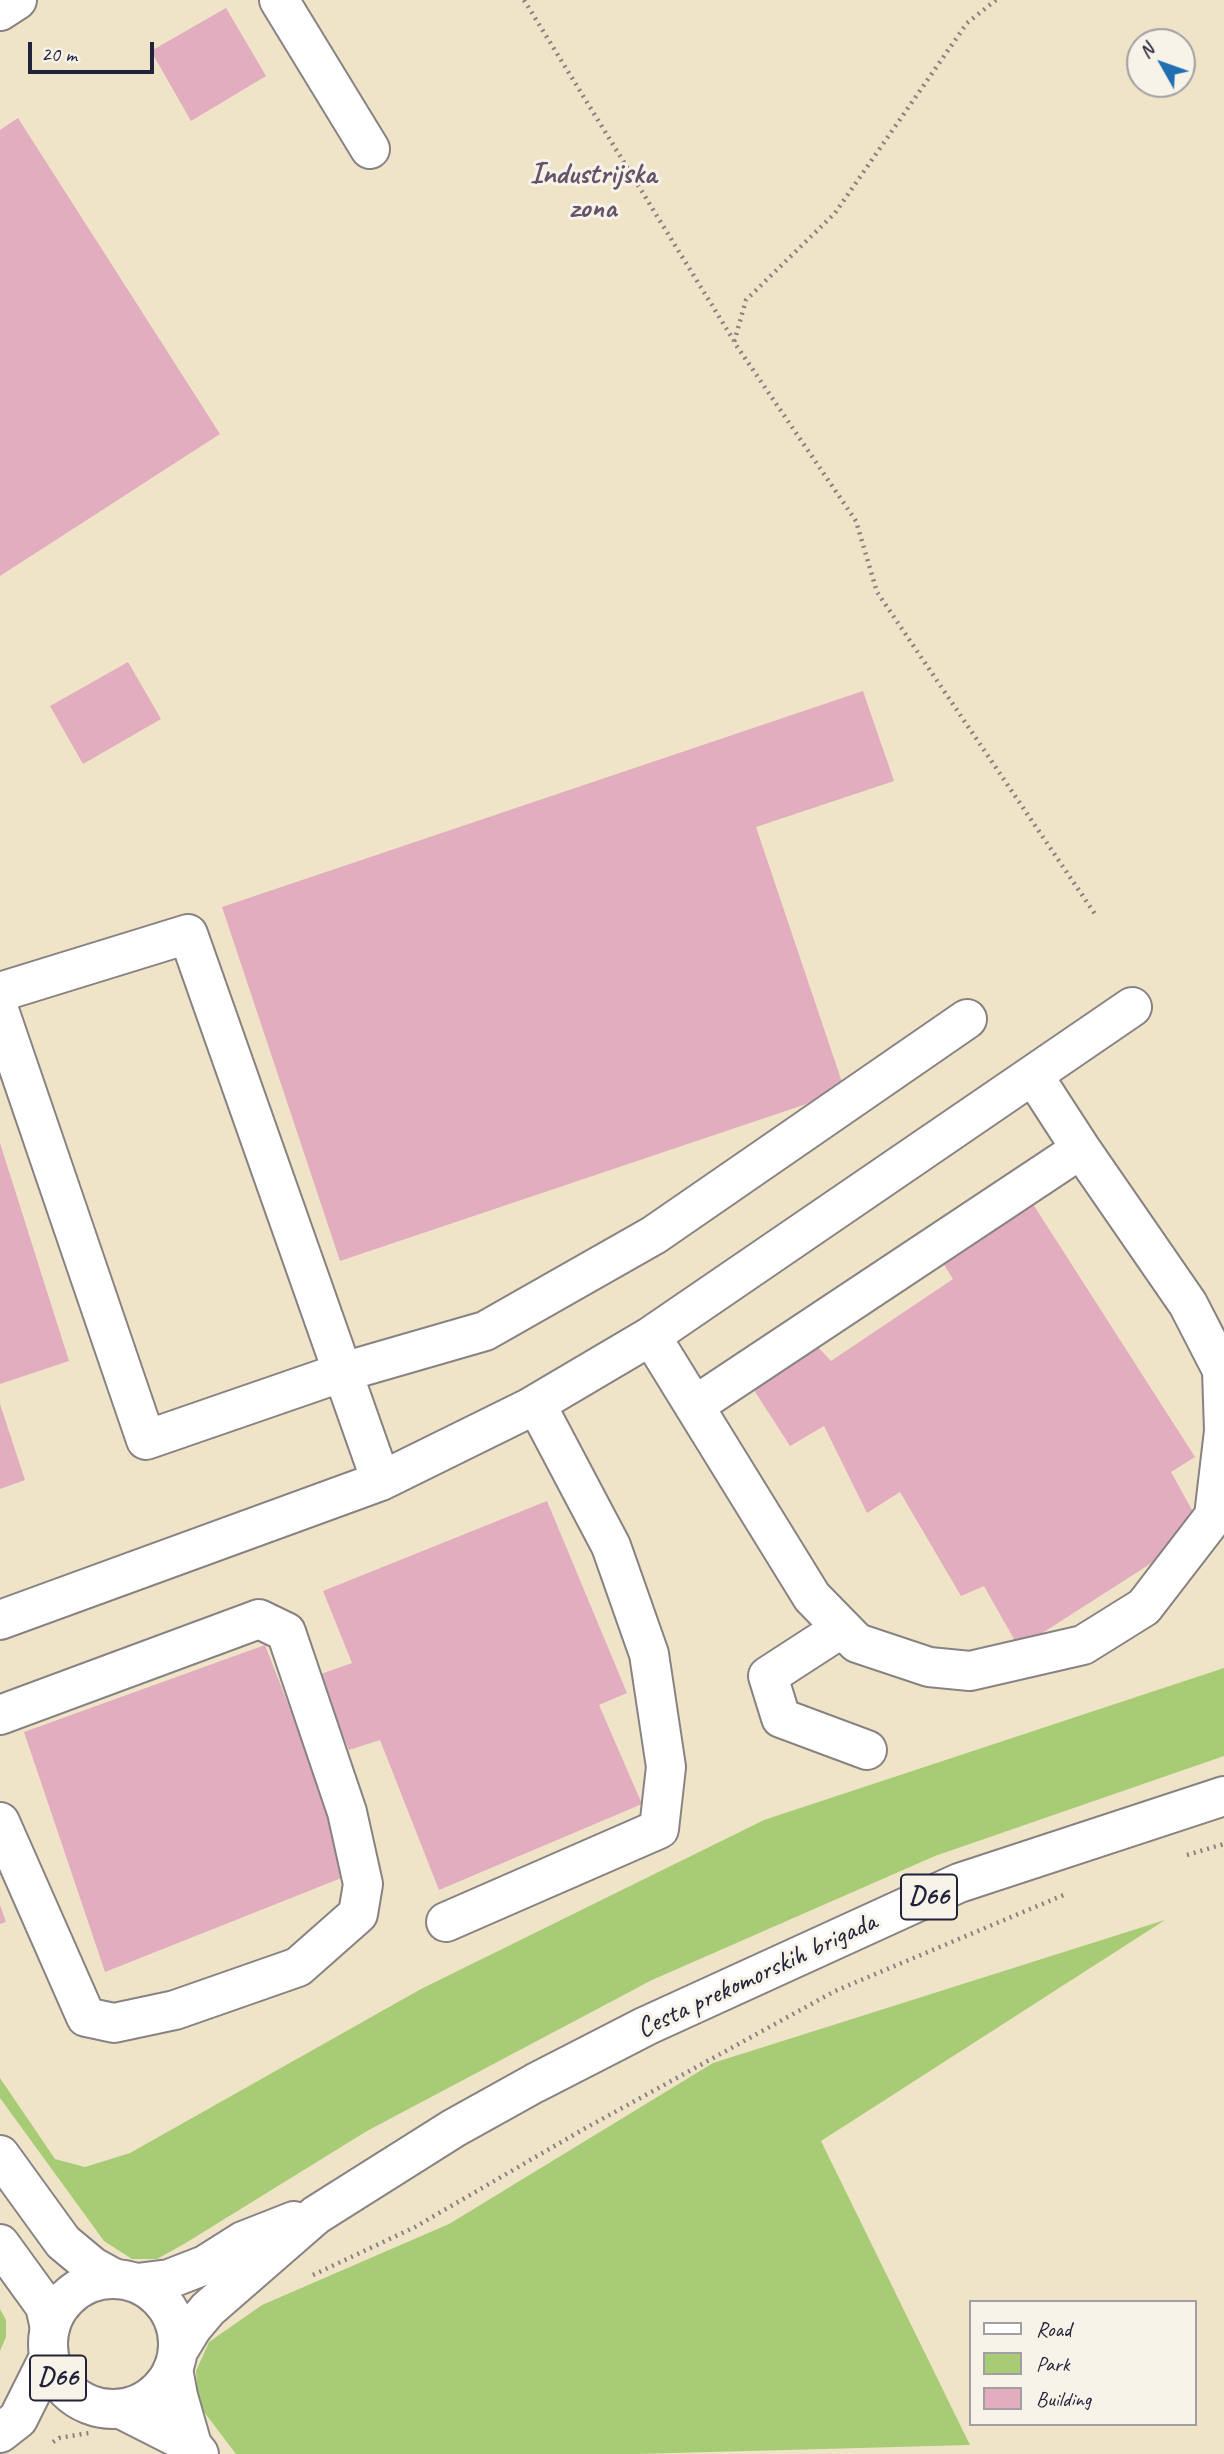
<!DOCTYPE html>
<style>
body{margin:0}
#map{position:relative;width:1224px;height:2454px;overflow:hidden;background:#efe4c8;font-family:Caveat,sans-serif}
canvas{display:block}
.legend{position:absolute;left:969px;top:2300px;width:228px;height:126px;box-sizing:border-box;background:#f7f3e8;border:2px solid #a29fa3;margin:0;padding:9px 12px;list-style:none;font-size:21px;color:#22223b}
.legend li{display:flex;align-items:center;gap:14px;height:35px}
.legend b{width:35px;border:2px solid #a29fa3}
.north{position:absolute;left:1126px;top:28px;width:70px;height:70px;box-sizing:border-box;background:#f7f3e8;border:2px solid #a29fa3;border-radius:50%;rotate:310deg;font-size:19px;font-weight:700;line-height:28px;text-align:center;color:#22223b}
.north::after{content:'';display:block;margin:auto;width:24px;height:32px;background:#1f6fb2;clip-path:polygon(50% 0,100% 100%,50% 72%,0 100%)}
.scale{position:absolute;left:28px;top:42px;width:126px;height:32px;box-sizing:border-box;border:4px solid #22223b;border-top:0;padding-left:9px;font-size:21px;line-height:24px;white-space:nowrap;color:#22223b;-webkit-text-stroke:5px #f7f3e8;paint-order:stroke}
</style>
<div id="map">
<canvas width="1224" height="2454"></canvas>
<ul class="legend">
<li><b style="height:9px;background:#fff"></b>Road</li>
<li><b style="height:19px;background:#a8cc75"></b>Park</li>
<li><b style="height:19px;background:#e2adbf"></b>Building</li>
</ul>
<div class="north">N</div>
<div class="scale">20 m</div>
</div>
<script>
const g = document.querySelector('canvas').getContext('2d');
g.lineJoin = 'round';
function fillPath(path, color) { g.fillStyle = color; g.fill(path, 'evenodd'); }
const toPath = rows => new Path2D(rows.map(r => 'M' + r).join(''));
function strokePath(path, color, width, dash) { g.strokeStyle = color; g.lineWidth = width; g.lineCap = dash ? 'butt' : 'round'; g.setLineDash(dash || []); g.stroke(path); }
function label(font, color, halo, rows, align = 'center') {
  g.font = font + ' Caveat,sans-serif'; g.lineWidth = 6; g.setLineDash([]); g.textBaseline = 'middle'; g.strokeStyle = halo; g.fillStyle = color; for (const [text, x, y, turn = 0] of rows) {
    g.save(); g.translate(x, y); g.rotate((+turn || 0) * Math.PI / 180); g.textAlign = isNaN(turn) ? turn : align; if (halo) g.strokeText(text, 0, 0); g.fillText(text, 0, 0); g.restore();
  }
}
fillPath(toPath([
 [1224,1668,1224,1756,935,1856,652,1980,367,2131,184,2244,157,2259,132,2259,104,2241,0,2098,0,2078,55,2159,85,2167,130,2153,421,1989,764,1820],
 [1165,1920,821,2141,970,2445,637,2454,236,2454,198,2404,196,2371,209,2342,262,2305,449,2224,713,2063],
 [0,2309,6,2320,6,2337,0,2351]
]), '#a8cc75');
fillPath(toPath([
 [226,8,266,76,191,121,151,51],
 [18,118,220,434,0,576,0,130],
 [128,662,161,719,83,764,50,706],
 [863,691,894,781,756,827,845,1091,340,1261,222,907],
 [0,1143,69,1361,0,1384],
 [1031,1201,1195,1457,1171,1472,1203,1530,1019,1648,984,1586,961,1596,900,1492,867,1513,824,1426,790,1446,752,1387,817,1346,831,1361,953,1279,940,1258],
 [0,1404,25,1480,0,1489],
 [547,1501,627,1693,599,1705,642,1804,439,1890,380,1740,349,1750,318,1675,352,1663,323,1591],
 [265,1645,354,1873,105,1972,24,1732],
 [0,1905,6,1922,0,1924]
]), '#e2adbf');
const minor = toPath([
 [279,0,370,149],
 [0,11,17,0],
 [0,992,188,934,381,1481],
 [0,1013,146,1440,343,1372,485,1331,654,1235,967,1019],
 [651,1336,812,1597,857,1643,929,1667,970,1671,1083,1645,1144,1607,1214,1516,1224,1431,1222,1370,1188,1304,1081,1149,1033,1075],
 [694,1406,1081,1149],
 [0,1620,381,1481,529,1408,651,1336,1132,1007],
 [842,1628,768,1676,781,1718,867,1750],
 [0,1715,259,1619,286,1632,347,1812,363,1884,358,1914,298,1967,175,2010,114,2023,86,2017,0,1822],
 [446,1922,659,1829,666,1767,649,1654,611,1546,536,1404],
 [0,2155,63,2242,93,2267,115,2279],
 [0,2244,45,2306,50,2328],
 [173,2369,178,2396,192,2445,199,2454],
 [121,2409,192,2445]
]);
const major = toPath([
 '48 2344a65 65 0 1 1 130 0a65 65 0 1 1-130 0Z',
 [137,2283,169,2279,205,2265,243,2241,294,2221],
 [178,2351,192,2328,208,2309,316,2215,454,2128,535,2083,646,2026,959,1883,1224,1796],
 [0,2433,18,2419,49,2357]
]);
strokePath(minor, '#888382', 42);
strokePath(major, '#888382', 42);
strokePath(toPath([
 [524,0,734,341],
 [996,0,967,23,835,213,746,300,734,342,856,521,877,592,1097,917],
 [1187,1855,1224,1844],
 [313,2275,415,2227,582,2130,835,1991,1066,1894],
 [53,2442,59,2438,89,2433]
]), '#888382', 4.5, [2, 5]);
strokePath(minor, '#fff', 38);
strokePath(major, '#fff', 38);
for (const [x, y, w] of [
 [929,1897,56],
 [58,2378,56]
]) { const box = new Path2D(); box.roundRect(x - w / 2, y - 22.5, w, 45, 5); g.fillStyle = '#f7f3e8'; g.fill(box); strokePath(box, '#22223b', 2); }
label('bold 26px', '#22223b', null, [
 ["D66",929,1897],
 ["D66",58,2378]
]);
label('28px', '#22223b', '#f7f3e8', [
 ["Cesta prekomorskih brigada",757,1976,-25]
]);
label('bold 30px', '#655369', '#f7f3e8', [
 ["Industrijska",593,175],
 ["zona",593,209]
]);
</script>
